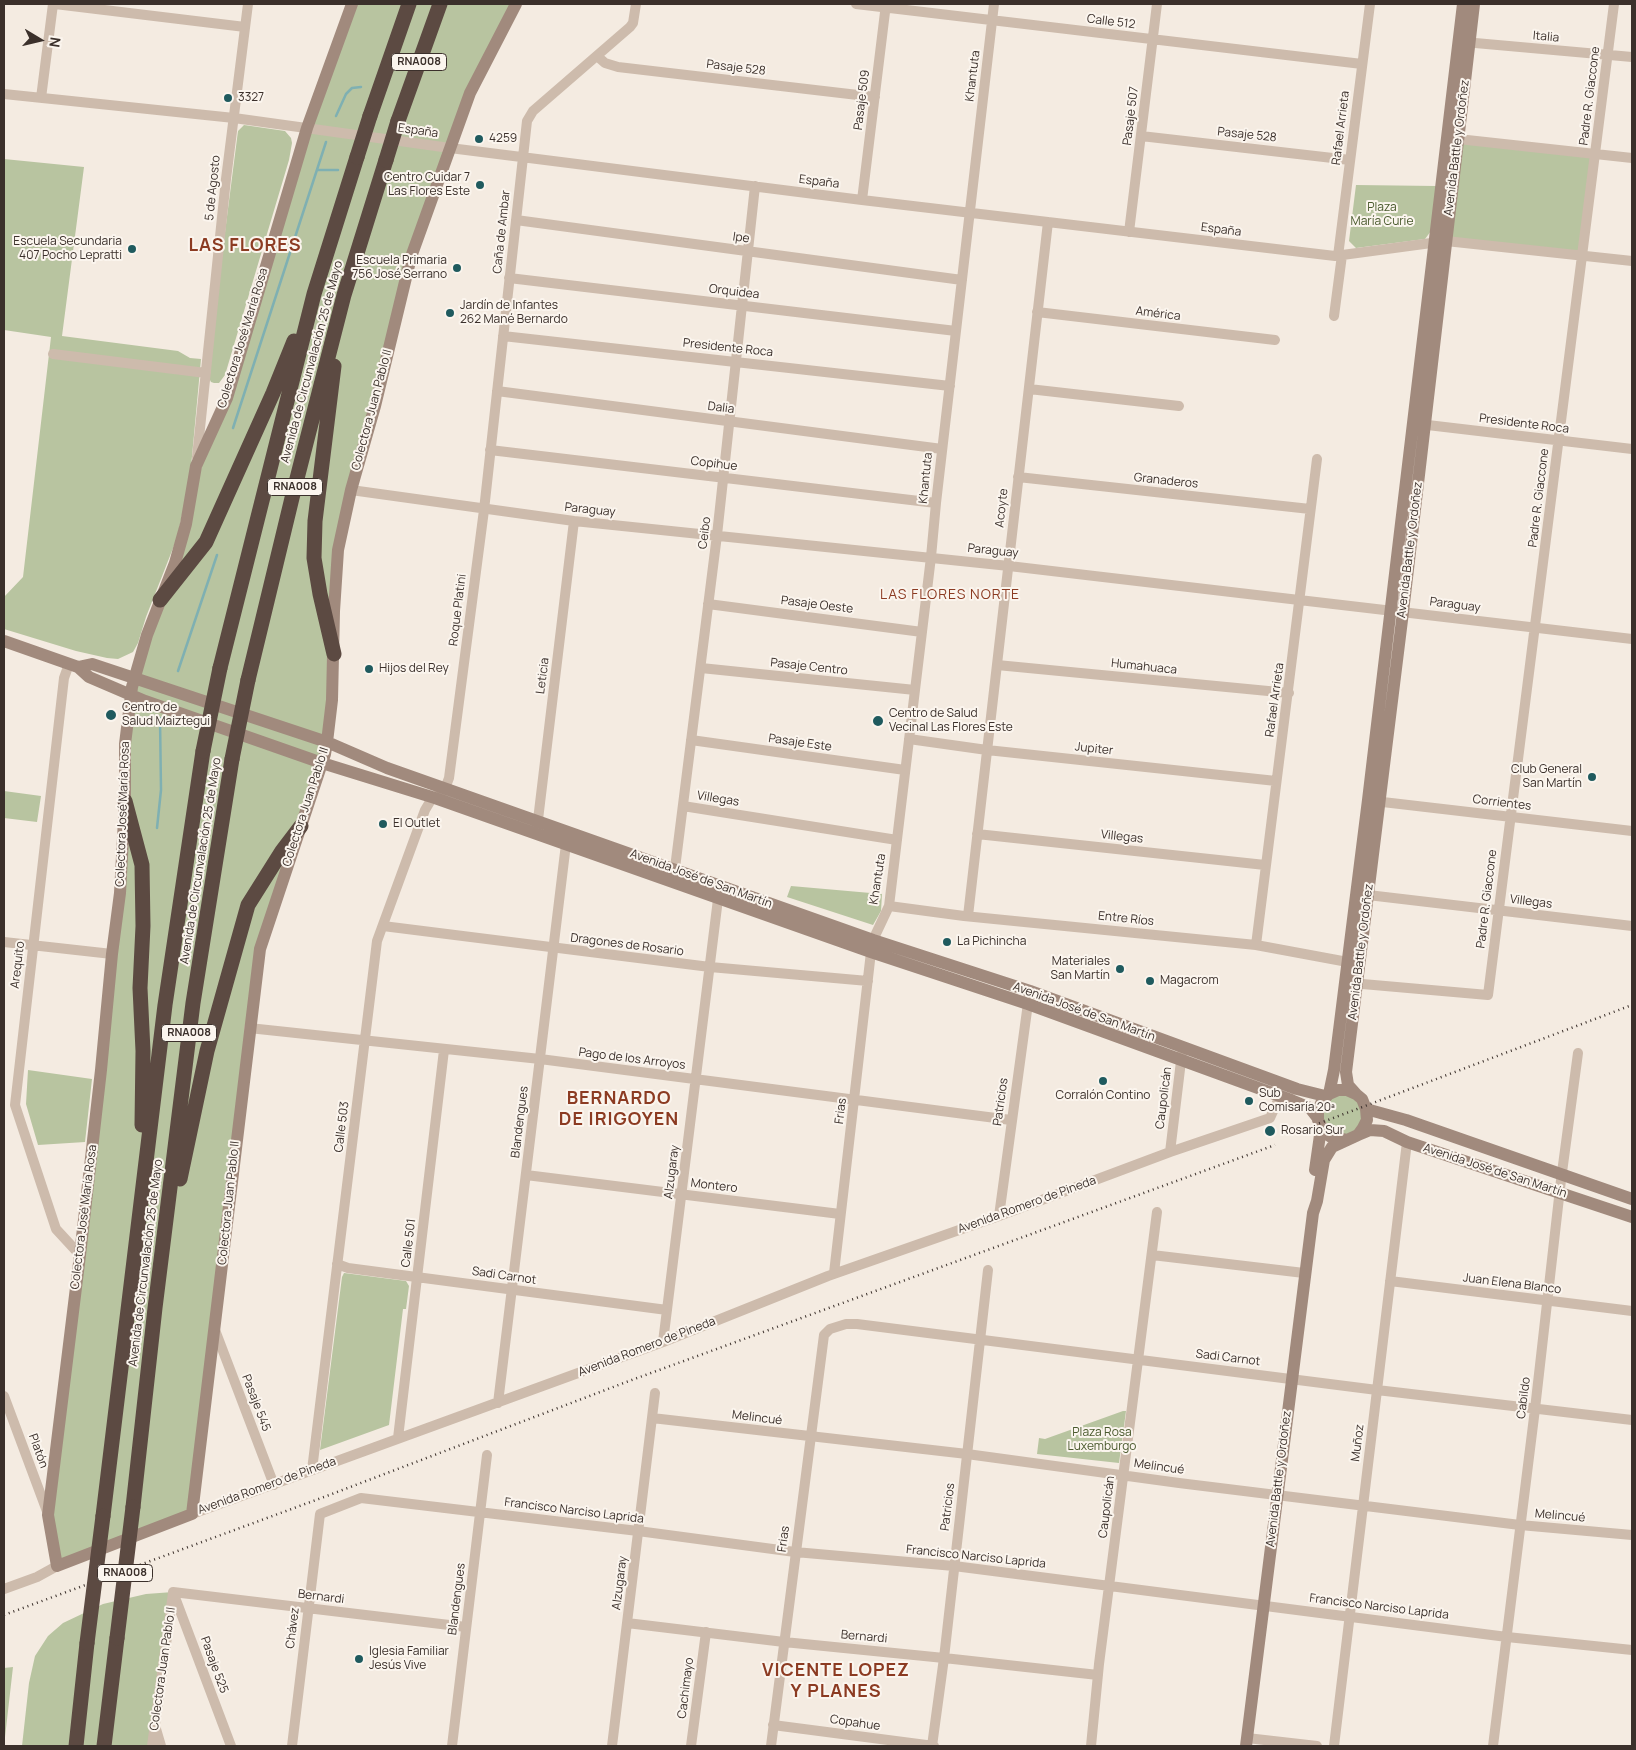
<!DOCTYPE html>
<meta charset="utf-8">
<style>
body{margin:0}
#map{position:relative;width:1636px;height:1750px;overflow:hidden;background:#f4ebe1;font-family:Manrope,sans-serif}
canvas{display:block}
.frame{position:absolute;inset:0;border:5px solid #3b302b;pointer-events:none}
.north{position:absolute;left:15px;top:15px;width:50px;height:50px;-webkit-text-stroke:4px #fbf5ee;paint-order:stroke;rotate:99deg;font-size:14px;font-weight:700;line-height:20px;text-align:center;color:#3b302b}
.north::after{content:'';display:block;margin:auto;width:18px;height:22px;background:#3b302b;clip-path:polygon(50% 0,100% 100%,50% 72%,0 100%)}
</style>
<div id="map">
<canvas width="1636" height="1750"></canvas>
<div class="frame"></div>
<div class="north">N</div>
</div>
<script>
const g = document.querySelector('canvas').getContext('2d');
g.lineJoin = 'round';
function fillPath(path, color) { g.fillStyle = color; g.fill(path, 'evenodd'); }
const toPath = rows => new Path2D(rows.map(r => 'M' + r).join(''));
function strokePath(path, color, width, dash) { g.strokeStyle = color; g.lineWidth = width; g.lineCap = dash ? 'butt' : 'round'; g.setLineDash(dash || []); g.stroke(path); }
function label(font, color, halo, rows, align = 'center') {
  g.font = font + ' Manrope,sans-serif'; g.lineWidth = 4; g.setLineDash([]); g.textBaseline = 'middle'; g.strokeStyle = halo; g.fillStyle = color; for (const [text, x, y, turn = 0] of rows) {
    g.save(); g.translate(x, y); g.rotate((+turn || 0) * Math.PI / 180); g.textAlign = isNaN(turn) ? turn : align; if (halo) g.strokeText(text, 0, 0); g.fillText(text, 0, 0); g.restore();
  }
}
fillPath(toPath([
 [352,4,516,4,470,93,411,257,338,550,327,742,260,949,192,1514,57,1566,48,1515,101,1070,131,695,192,493,227,398],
 [244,125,285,131,291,138,292,143,289,160,225,375,219,383,214,383,211,382,209,378,211,341,238,131],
 [1458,139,1595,154,1582,255,1446,241],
 [4,159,84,167,62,336,178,351,190,358,201,359,190,478,177,538,146,617,138,643,133,652,118,659,107,658,76,651,4,629,4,597,23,577,51,337,4,330],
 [1356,185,1436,186,1431,231,1425,239,1356,248,1349,241],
 [4,791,41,796,37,822,4,818],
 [791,886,882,894,881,911,873,925,787,897],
 [28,1070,92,1079,85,1142,38,1145,26,1104],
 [1356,1094,1367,1120,1347,1140,1319,1125,1325,1096],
 [344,1273,406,1281,409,1286,406,1309,403,1309,389,1425,320,1450,342,1277],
 [1123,1411,1126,1411,1119,1463,1037,1454,1039,1438,1045,1439],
 [173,1592,152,1746,22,1746,29,1683,35,1656,48,1636,63,1623,103,1604,146,1594],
 [13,1667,4,1746,4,1668]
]), '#b8c4a0');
strokePath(toPath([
 [336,116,346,94,352,88,361,87],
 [318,170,338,170],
 [233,428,326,142],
 [178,671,217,555],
 [157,828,161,790,160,718]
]), '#7fb0b2', 2.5);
strokePath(toPath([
 [55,4,245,27],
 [856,4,1362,64],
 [1464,42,1632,57],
 [597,56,605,63,618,67,875,97],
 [4,94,234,118,450,148,862,200,1335,256,1446,241,1632,261],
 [41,98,53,4],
 [1141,136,1350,160],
 [1458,139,1632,158],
 [862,200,886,4],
 [516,220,962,280],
 [1129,232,1157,4],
 [1338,256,1370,4],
 [509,278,956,331],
 [1037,312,1275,340],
 [1334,316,1342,255],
 [503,336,950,386],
 [53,354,206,373],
 [1029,389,1179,406],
 [497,391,942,449],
 [1419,424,1632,449],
 [490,450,936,503],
 [197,457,226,179,248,4],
 [1018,477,1310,509],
 [351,490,574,521,1009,566,1632,639],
 [708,604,922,632],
 [69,664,64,678,15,1105,56,1229,80,1255],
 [997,665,1289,693],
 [701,668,915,690],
 [909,739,987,750,1276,781],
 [691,740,905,770],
 [1374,801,1632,831],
 [683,806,897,840],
 [537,828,574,521],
 [977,834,1265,865],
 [674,876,717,535,755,186],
 [1368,895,1632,926],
 [889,906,964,916,1256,945,1353,963],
 [968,916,1048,222],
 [383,926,710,967,868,981],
 [4,942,112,954],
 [1256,945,1317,459],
 [1351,983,1488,995,1614,4],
 [249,1028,540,1059,1011,1120],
 [1170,1152,1182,1053],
 [526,1175,840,1214],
 [999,1216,1029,996],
 [1152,1255,1304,1273],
 [337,1264,348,1268,667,1310],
 [834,1273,871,952,873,940,889,906,931,557,936,503,994,4],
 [1390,1281,1632,1311],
 [215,1330,274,1485],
 [663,1342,719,891],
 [4,1396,48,1514],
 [498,1403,566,844],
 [652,1418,967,1454,1179,1483,1520,1525,1632,1535],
 [398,1438,444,1050],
 [312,1470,377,941,425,810,431,800,444,791,449,778,484,510,527,121,533,111,630,27,633,23,636,4],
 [192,1514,663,1342,828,1276,999,1216,1170,1152,1270,1118,1280,1096],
 [4,1589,37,1577,57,1566],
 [173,1592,466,1627],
 [173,1592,231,1746],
 [627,1623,784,1642,944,1658,1098,1675],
 [773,1725,934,1746],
 [156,1729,161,1746],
 [1247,1738,1317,1746],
 [152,1746,173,1593],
 [292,1746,320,1514,361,1498,638,1531,795,1552,954,1566,1507,1637,1632,1650],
 [452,1746,487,1455],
 [612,1746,655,1393],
 [691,1746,706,1632],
 [771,1746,824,1335,830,1329,846,1324,857,1324,1377,1390,1632,1420],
 [932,1746,944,1658,988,1270],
 [1091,1746,1099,1664,1157,1212],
 [1334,1746,1407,1142],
 [1493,1746,1535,1409,1561,1180,1578,1053]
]), '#cdbbac', 10);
strokePath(toPath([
 [352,4,307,128,227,398,196,466,186,524,175,563,147,635,132,687,125,744,125,801,120,893,112,954,101,1070,80,1255,48,1515,57,1566,192,1514,260,949,325,754,327,742,332,700,334,611,338,550,351,490,375,406,411,257,470,93,516,4],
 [4,641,78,667,89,677,145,701,322,763,435,798,871,952,1028,1004,1291,1100,1310,1108,1317,1117],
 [78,667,92,664,327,742,387,768,873,940,1030,991,1297,1089,1325,1096],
 [1329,1094,1334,1070,1368,800,1463,4],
 [1356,1094,1348,1085,1346,1072,1403,612,1474,4],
 [1366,1109,1406,1120,1632,1199],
 [1358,1135,1370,1130,1384,1131,1407,1142,1632,1217],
 [1315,1170,1321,1128],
 [1246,1746,1313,1213,1317,1201,1324,1160,1332,1147,1358,1135,1363,1128,1367,1120,1366,1109,1362,1099,1356,1094,1347,1090,1338,1090,1329,1094,1322,1101,1318,1111,1318,1120,1325,1133,1331,1137,1347,1140]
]), '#a18a7d', 12);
strokePath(toPath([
 [370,116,409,4],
 [398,121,440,4],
 [160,600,206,542,273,393,294,341],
 [334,654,320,594,314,558,315,521,334,366],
 [220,668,314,294,357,157],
 [248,680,292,498,344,295,386,160],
 [125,801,142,865,143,926,140,988,143,1051,142,1125],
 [180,1179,207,1051,248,905,282,851,301,826],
 [133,1507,155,1308,193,1003,232,759],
 [103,1516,165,1005,203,751],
 [76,1746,87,1643],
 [104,1746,117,1638]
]), '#5c4a42', 15);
strokePath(toPath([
 [1291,1134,1632,1005],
 [4,1615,324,1497,629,1381,1275,1145]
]), '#3b302b', 2.5, [1, 4]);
strokePath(toPath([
 [357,157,370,116],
 [386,160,398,121],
 [203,751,220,668],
 [232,759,248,680],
 [117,1638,133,1507],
 [87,1643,103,1516]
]), '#5c4a42', 15);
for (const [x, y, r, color] of [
 [228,98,5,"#1f5a5e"],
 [479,139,5,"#1f5a5e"],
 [480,185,5,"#1f5a5e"],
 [132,249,5,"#1f5a5e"],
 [457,268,5,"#1f5a5e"],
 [450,313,5,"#1f5a5e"],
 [369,669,5,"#1f5a5e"],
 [111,715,6,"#1f5a5e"],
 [878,721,6,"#1f5a5e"],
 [1592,777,5,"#1f5a5e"],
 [383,824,5,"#1f5a5e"],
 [947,942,5,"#1f5a5e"],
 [1120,969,5,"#1f5a5e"],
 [1150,981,5,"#1f5a5e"],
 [1103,1081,5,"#1f5a5e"],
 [1249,1101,5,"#1f5a5e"],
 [1270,1131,6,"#1f5a5e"],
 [359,1659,5,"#1f5a5e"]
]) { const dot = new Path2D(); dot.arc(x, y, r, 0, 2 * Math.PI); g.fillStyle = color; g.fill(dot); strokePath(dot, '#fbf5ee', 2); }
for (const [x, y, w] of [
 [419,62,55],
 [295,487,55],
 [189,1033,55],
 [125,1573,55]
]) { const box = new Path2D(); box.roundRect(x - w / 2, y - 8.5, w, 17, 4); g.fillStyle = '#fbf5ee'; g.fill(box); strokePath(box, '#3b302b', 1); }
label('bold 11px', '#3b302b', null, [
 ["RNA008",419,62],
 ["RNA008",295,487],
 ["RNA008",189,1033],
 ["RNA008",125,1573]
]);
label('12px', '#3b302b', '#fbf5ee', [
 ["Calle 512",1111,22,7],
 ["Italia",1546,37,5],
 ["Pasaje 528",736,68,7],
 ["Khantuta",973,76,-83],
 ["Padre R. Giaccone",1590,96,-83],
 ["Pasaje 509",862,100,-83],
 ["Pasaje 507",1131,116,-83],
 ["Rafael Arrieta",1341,128,-83],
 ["España",418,131,8],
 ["Pasaje 528",1247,135,6],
 ["Avenida Battle y Ordoñez",1457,148,-83],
 ["España",819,182,7],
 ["5 de Agosto",213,188,-84],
 ["España",1221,230,7],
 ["Caña de Ambar",502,232,-84],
 ["Ipe",741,238,8],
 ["Orquidea",734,292,7],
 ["América",1158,314,7],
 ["Colectora José María Rosa",243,338,-73],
 ["Presidente Roca",728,348,6],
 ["Avenida de Circunvalación 25 de Mayo",312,362,-75],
 ["Dalia",721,408,7],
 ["Colectora Juan Pablo II",372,410,-75],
 ["Presidente Roca",1524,424,7],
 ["Copihue",714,464,7],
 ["Khantuta",926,478,-84],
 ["Granaderos",1166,481,6],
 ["Padre R. Giaccone",1539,498,-83],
 ["Acoyte",1002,508,-84],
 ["Paraguay",590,510,6],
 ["Ceibo",705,533,-83],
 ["Avenida Battle y Ordoñez",1410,550,-83],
 ["Paraguay",993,551,6],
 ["Pasaje Oeste",817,605,7],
 ["Paraguay",1455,605,7],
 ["Roque Platini",458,610,-83],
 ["Pasaje Centro",809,667,6],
 ["Humahuaca",1144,667,6],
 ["Leticia",543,676,-83],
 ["Rafael Arrieta",1275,700,-82],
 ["Pasaje Este",800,743,8],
 ["Jupiter",1094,749,6],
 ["Villegas",718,799,9],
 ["Corrientes",1502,803,7],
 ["Colectora Juan Pablo II",306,807,-72],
 ["Colectora José María Rosa",123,814,-88],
 ["Villegas",1122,837,6],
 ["Avenida de Circunvalación 25 de Mayo",201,861,-81],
 ["Avenida José de San Martín",701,879,20],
 ["Khantuta",878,879,-81],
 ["Padre R. Giaccone",1487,899,-83],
 ["Villegas",1531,902,7],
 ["Entre Ríos",1126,919,6],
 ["Dragones de Rosario",627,945,7],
 ["Avenida Battle y Ordoñez",1361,952,-83],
 ["Arequito",18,965,-83],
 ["Avenida José de San Martín",1084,1012,20],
 ["Pago de los Arroyos",632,1059,7],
 ["Caupolicán",1164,1098,-83],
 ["Patricios",1001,1102,-82],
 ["Frias",841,1111,-83],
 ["Blandengues",520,1122,-83],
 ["Calle 503",342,1127,-83],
 ["Avenida José de San Martín",1495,1171,18],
 ["Alzugaray",672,1172,-83],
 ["Montero",714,1186,7],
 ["Colectora Juan Pablo II",229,1203,-84],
 ["Avenida Romero de Pineda",1027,1205,-20],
 ["Colectora José María Rosa",84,1217,-83],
 ["Calle 501",409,1243,-83],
 ["Avenida de Circunvalación 25 de Mayo",146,1263,-83],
 ["Sadi Carnot",504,1276,8],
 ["Juan Elena Blanco",1512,1284,7],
 ["Avenida Romero de Pineda",647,1347,-21],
 ["Sadi Carnot",1228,1358,7],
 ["Cabildo",1524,1398,-83],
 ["Pasaje 545",256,1403,69],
 ["Melincué",757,1418,7],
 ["Muñoz",1358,1443,-83],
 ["Platón",38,1451,70],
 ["Melincué",1159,1467,8],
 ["Avenida Battle y Ordoñez",1279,1479,-83],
 ["Avenida Romero de Pineda",267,1486,-20],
 ["Patricios",948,1507,-83],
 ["Caupolicán",1107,1507,-83],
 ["Francisco Narciso Laprida",574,1511,7],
 ["Melincué",1560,1516,5],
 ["Frias",784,1539,-82],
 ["Francisco Narciso Laprida",976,1557,6],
 ["Alzugaray",620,1583,-83],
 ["Bernardi",321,1597,7],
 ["Blandengues",457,1599,-83],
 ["Francisco Narciso Laprida",1379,1607,7],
 ["Chávez",293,1628,-83],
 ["Bernardi",864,1637,5],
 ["Pasaje 525",214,1665,70],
 ["Colectora Juan Pablo II",163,1669,-82],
 ["Cachimayo",686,1688,-83],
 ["Copahue",855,1723,8]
]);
label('12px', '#3b302b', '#fbf5ee', [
 ["3327",238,98],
 ["4259",489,139],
 ["Centro Cuidar 7",470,178,"right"],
 ["Las Flores Este",470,192,"right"],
 ["Escuela Secundaria",122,242,"right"],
 ["407 Pocho Lepratti",122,256,"right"],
 ["Escuela Primaria",447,261,"right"],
 ["756 José Serrano",447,275,"right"],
 ["Jardín de Infantes",460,306],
 ["262 Mané Bernardo",460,320],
 ["Hijos del Rey",379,669],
 ["Centro de",122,708],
 ["Salud Maiztegui",122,722],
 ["Centro de Salud",889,714],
 ["Vecinal Las Flores Este",889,728],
 ["Club General",1582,770,"right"],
 ["San Martín",1582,784,"right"],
 ["El Outlet",393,824],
 ["La Pichincha",957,942],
 ["Materiales",1110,962,"right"],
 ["San Martín",1110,976,"right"],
 ["Magacrom",1160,981],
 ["Sub",1259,1094],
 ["Comisaría 20ª",1259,1108],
 ["Corralón Contino",1103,1096,"center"],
 ["Rosario Sur",1281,1131],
 ["Iglesia Familiar",369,1652],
 ["Jesús Vive",369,1666]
], 'left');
label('12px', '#4a5a2e', '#fbf5ee', [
 ["Plaza",1382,208],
 ["María Curie",1382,222],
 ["Plaza Rosa",1102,1433],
 ["Luxemburgo",1102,1447]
]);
g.letterSpacing = '1px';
label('14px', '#8c3b22', '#fbf5ee', [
 ["LAS FLORES NORTE",950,595]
]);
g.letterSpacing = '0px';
g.letterSpacing = '1px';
label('bold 18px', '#8c3b22', '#fbf5ee', [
 ["LAS FLORES",245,246],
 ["BERNARDO",619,1099],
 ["DE IRIGOYEN",619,1120],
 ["VICENTE LOPEZ",836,1671],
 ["Y PLANES",836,1692]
]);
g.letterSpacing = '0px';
</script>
